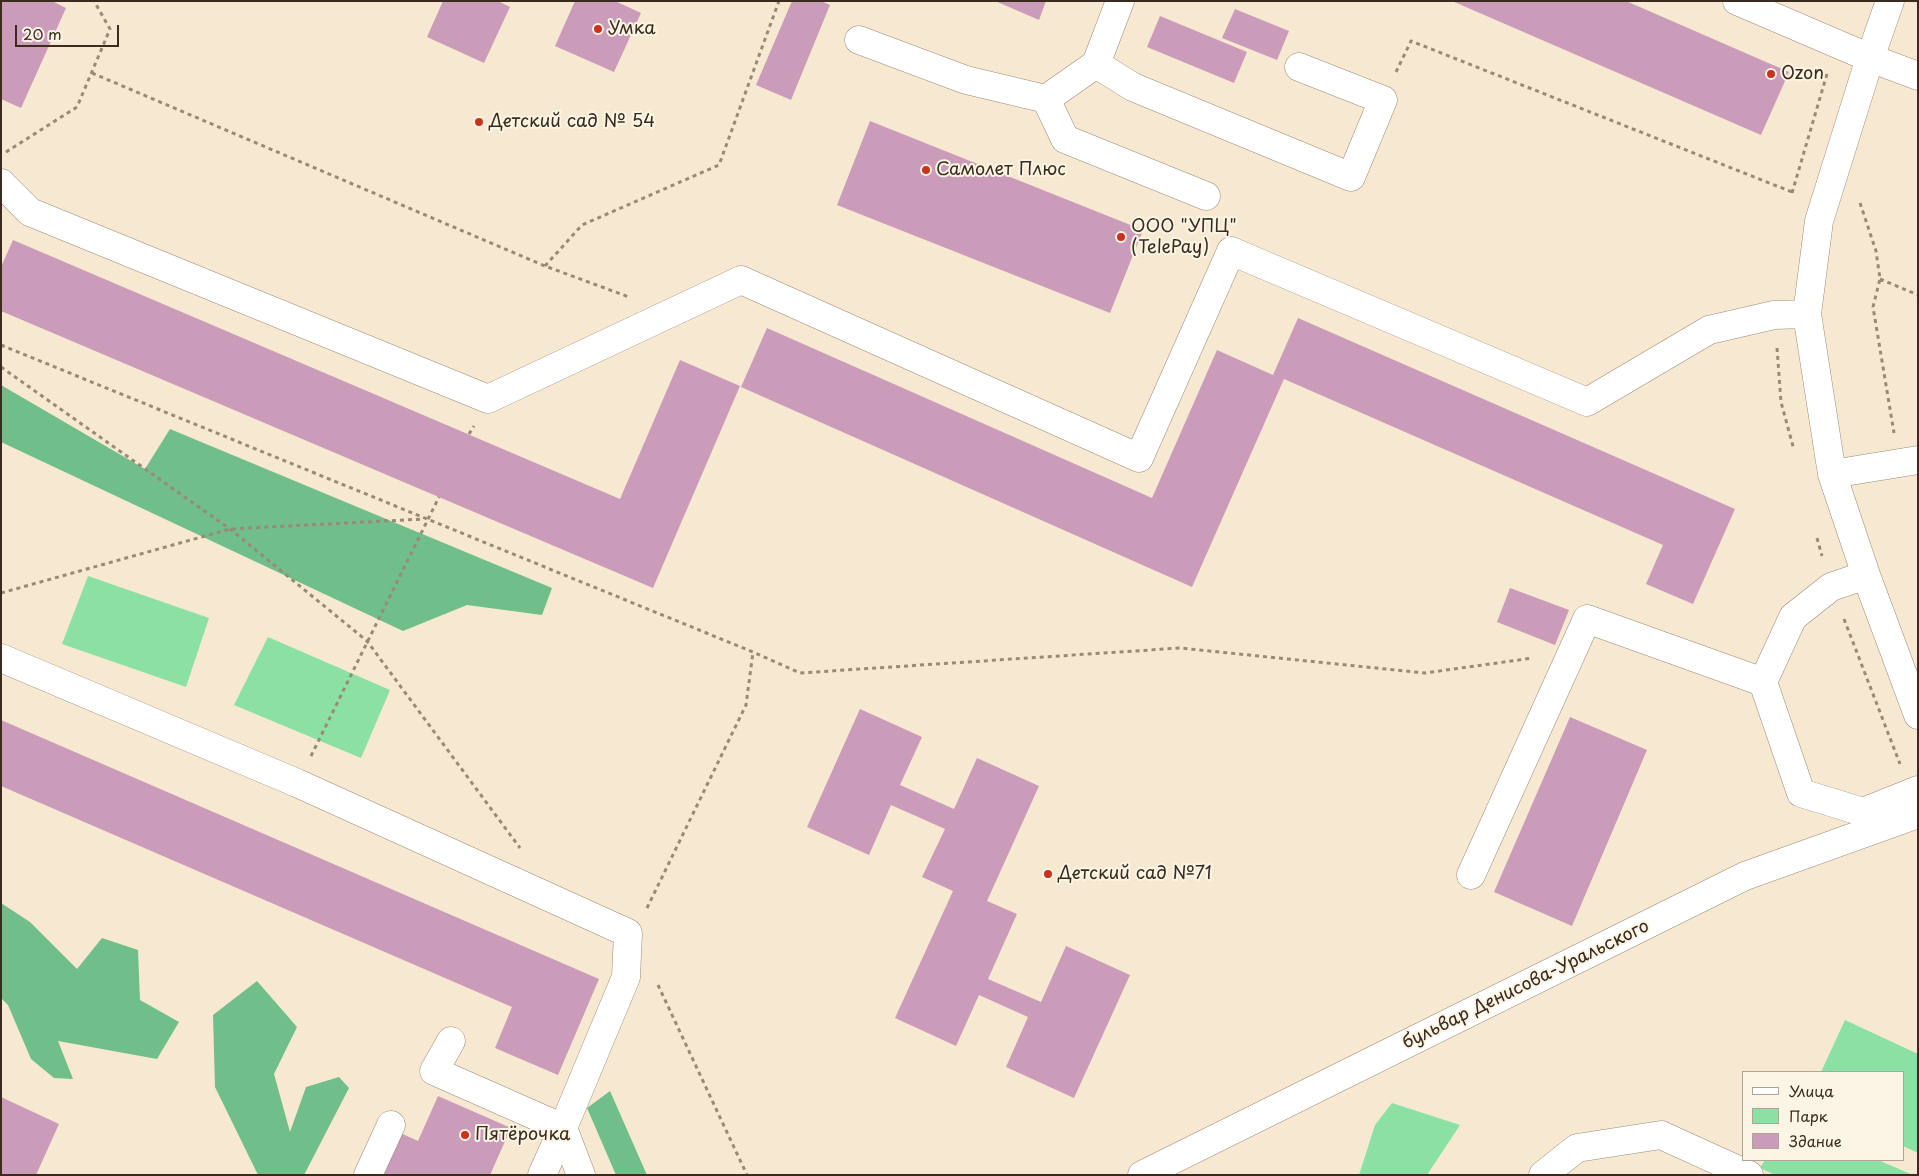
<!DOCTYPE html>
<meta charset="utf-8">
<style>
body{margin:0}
#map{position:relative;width:1919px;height:1176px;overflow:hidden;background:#f7e9d1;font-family:"Playpen Sans",sans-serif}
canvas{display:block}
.frame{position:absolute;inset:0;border:2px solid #3b2a1e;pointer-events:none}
.legend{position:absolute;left:1742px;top:1071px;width:162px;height:90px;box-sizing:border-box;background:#fcf5e5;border:1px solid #afa495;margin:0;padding:6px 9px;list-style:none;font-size:15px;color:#3b2a1e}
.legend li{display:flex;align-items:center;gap:10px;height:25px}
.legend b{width:25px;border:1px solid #afa495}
.scale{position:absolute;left:15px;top:25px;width:104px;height:22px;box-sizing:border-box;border:2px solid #3b2a1e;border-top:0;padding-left:6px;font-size:15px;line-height:18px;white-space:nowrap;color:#3b2a1e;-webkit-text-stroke:4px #fcf5e5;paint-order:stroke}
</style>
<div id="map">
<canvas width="1919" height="1176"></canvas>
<div class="frame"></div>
<ul class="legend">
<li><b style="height:6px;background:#fff"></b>Улица</li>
<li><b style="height:14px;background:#8be0a3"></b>Парк</li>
<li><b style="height:14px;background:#cb9bba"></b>Здание</li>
</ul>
<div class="scale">20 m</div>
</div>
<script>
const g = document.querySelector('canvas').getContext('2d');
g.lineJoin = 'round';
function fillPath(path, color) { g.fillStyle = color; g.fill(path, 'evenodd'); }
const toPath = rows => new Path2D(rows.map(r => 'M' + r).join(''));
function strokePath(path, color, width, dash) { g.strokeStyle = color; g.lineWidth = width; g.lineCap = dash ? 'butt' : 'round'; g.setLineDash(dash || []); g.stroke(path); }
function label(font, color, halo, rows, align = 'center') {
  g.font = font + ' "Playpen Sans",sans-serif'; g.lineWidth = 4; g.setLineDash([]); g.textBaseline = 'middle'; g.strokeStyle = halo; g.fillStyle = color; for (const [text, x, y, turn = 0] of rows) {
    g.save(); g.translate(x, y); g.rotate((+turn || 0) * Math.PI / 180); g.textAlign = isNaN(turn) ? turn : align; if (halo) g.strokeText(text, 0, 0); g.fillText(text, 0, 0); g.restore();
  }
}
fillPath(toPath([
 [88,576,209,618,186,687,62,644],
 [268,637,390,690,361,758,234,705],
 [1845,1020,1918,1054,1918,1153,1903,1146,1903,1072,1821,1072],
 [1392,1103,1460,1125,1427,1175,1359,1175,1375,1125],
 [1765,1160,1878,1160,1913,1175,1775,1175,1760,1168]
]), '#8be0a3');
fillPath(toPath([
 [1,385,145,469,170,429,552,588,542,615,467,605,403,631,1,442],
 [1,903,30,922,77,969,102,938,138,950,140,1000,179,1022,157,1059,58,1041,73,1079,54,1078,31,1059,8,1005,1,998],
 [257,981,297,1027,274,1074,290,1132,306,1087,339,1077,349,1088,304,1175,258,1175,215,1087,213,1015],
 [610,1091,647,1175,616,1175,587,1108]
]), '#70be89');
fillPath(toPath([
 [1,1,52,1,66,8,21,108,1,99],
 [443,1,498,1,510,7,484,63,427,37],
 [575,1,615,1,641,13,614,72,555,46],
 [792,1,821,1,830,5,791,100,756,85],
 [995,1,1046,1,1039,20],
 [1452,1,1626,1,1789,72,1761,135],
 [1235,9,1289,31,1277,60,1222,38],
 [1160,16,1247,52,1234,83,1147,47],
 [870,121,1143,230,1110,313,837,205],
 [13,240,620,499,680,360,740,386,653,588,1,311,1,267],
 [1298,318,1735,509,1693,604,1646,584,1663,545,1284,379,1192,587,741,387,767,328,1152,498,1217,350,1273,375],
 [1510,588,1569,610,1555,645,1497,622],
 [860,709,922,737,900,785,954,809,977,758,1039,786,987,901,1017,914,988,979,1041,1002,1066,946,1130,975,1074,1098,1006,1067,1028,1017,979,995,956,1046,895,1018,953,891,922,877,945,829,891,805,869,855,807,827],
 [1570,717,1647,750,1572,926,1494,892],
 [1,720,599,979,558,1075,495,1048,512,1007,1,786],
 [438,1096,511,1128,490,1175,371,1175,392,1129,418,1141],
 [1,1097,59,1124,36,1175,1,1175]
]), '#cb9bba');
const minor = toPath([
 [1737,1,1870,58,1918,76],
 [1890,1,1870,58,1819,221,1807,314,1832,474,1866,575,1918,715],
 [859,40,966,80,1046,99,1096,64,1120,1],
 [1096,64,1133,87,1351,177,1383,100,1299,67],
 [1046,99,1065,139,1206,196],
 [1,183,30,212,488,399,741,280,1139,458,1231,251,1587,402,1709,330,1774,315,1807,314],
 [1832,474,1918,460],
 [1866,575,1831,587,1793,617,1763,682,1801,793,1863,812,1918,790],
 [1,658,297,783,628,933,626,977,563,1128,581,1175],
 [1471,875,1587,619,1763,682],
 [451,1041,434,1071,563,1128,542,1175],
 [368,1175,391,1125],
 [1142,1175,1745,876,1918,814],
 [1543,1175,1577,1148,1661,1135,1749,1175]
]);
strokePath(minor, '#998a78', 29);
strokePath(toPath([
 [1396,72,1411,41,1792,192],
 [92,73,545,266,629,297],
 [6,152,77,107,110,29,94,1],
 [1792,193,1827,74],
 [1860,203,1876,251,1880,279,1873,307,1894,433],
 [545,266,582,225,719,165,779,1],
 [1880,279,1918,295],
 [1,345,753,652,800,673,1180,648,1425,673,1533,658],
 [1777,348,1781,402,1794,450],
 [1,367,230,529,367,641,520,848],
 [469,434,474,426],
 [1817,538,1822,556],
 [1,593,230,529,424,519],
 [1844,619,1900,764],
 [311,756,439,497],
 [647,908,746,705,753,652],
 [658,985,747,1175]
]), '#998a78', 3, [4, 4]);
strokePath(minor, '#fff', 28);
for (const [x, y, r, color] of [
 [598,29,5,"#c8321e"],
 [1771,74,5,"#c8321e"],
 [479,122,5,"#c8321e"],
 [926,170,5,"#c8321e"],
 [1121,237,5,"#c8321e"],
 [1048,874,5,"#c8321e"],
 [465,1135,5,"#c8321e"]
]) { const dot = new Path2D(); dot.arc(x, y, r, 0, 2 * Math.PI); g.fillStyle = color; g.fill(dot); strokePath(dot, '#fcf5e5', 2); }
label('18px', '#3b2a1e', '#fcf5e5', [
 ["Умка",608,29],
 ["Ozon",1781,74],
 ["Детский сад № 54",489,122],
 ["Самолет Плюс",936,170],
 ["ООО \"УПЦ\"",1131,227],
 ["(TelePay)",1131,248],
 ["Детский сад №71",1058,874],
 ["Пятёрочка",475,1135]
], 'left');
label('18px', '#3b2a1e', '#fcf5e5', [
 ["бульвар Денисова-Уральского",1526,985,-26]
]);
</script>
